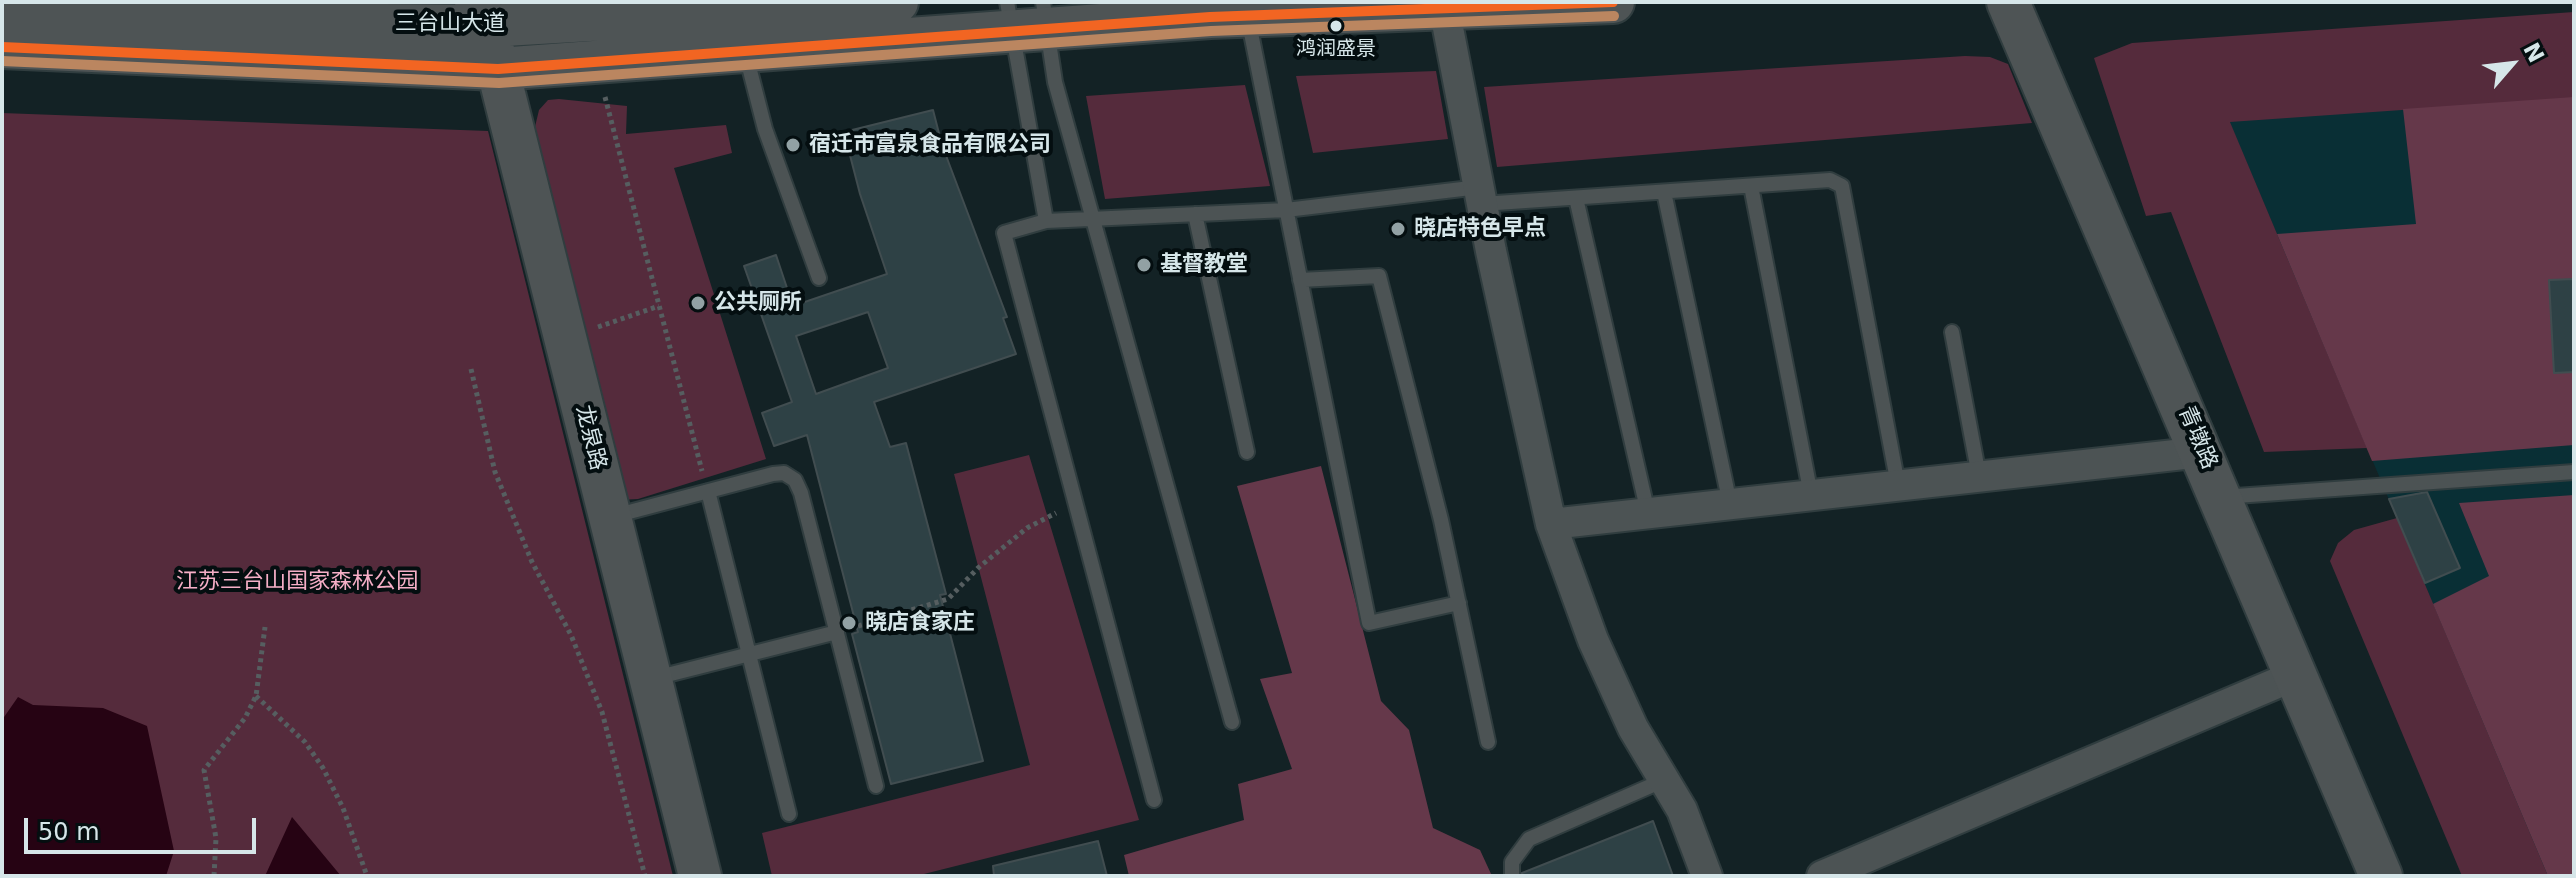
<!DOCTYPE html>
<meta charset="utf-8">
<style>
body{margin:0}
#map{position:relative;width:2576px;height:878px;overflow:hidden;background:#132225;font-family:"DejaVu Sans",sans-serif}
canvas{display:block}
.frame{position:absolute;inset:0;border:4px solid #d6e6e9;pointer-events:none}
.north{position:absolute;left:2472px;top:24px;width:80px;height:80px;-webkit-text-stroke:6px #040e10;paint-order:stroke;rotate:62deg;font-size:22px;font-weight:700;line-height:32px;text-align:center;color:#d6e6e9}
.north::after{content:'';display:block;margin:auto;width:28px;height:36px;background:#d6e6e9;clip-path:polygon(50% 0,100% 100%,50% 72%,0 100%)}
.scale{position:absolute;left:24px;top:818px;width:232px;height:36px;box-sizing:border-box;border:4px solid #d6e6e9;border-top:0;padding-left:10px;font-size:24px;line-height:28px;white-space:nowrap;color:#d6e6e9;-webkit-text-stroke:6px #040e10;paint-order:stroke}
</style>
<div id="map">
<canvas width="2576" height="878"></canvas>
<div class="frame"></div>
<div class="north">N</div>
<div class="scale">50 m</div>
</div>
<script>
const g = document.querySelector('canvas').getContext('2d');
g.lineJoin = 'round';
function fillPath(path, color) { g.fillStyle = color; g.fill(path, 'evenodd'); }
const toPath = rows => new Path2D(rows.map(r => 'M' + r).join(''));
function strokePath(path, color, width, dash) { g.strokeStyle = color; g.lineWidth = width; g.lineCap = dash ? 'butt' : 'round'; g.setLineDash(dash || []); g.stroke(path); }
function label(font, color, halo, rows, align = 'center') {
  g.font = font + ' "DejaVu Sans","Noto Sans SC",sans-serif'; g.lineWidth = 8; g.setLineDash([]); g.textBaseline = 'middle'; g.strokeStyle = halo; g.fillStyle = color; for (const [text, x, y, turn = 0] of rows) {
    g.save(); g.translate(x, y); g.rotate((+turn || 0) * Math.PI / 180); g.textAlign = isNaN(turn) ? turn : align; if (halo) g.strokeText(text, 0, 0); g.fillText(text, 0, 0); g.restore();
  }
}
fillPath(toPath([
 [2574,97,2574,876,2548,876,2229,121]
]), '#092f35');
fillPath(toPath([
 [2574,12,2574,98,2230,122,2367,448,2264,452,2171,212,2146,216,2094,58,2132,43],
 [1965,56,1990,57,2008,64,2032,123,1497,167,1484,87],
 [1436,71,1448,139,1313,153,1296,76],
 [1245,85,1270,186,1105,199,1086,96],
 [559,99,627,106,626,134,726,125,732,153,674,168,766,459,638,499,619,500,529,152,539,110,548,100],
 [2,113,488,131,673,876,2,876],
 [1029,455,1139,820,916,876,772,876,762,833,1030,765,954,474],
 [2397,518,2548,876,2462,876,2330,561,2338,543,2354,530]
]), '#552b3c');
fillPath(toPath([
 [2574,97,2574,445,2372,461,2277,234,2416,224,2403,109],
 [1321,466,1381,701,1409,730,1433,828,1480,850,1492,876,1129,876,1124,855,1244,820,1238,784,1292,769,1260,679,1292,673,1237,486],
 [2574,495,2574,876,2548,876,2433,604,2489,576,2459,503]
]), '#65384a');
fillPath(toPath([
 [18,697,33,705,103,708,147,726,174,851,166,876,2,876,2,720],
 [292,817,341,876,265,876]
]), '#260313');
const building = toPath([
 [933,110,942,145,1007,317,1003,318,1016,354,874,402,890,447,906,443,946,594,940,595,983,761,891,784,852,634,858,632,807,435,774,446,762,413,792,402,744,266,776,255,793,306,887,274,860,194,844,132,933,110],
 [868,312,888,368,816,394,796,336,868,312],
 [2574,279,2574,372,2554,373,2549,280,2574,279],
 [2427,492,2460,568,2425,583,2389,499,2427,492],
 [1653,821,1673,876,1522,876,1522,873,1653,821],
 [1098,841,1107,876,994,876,993,866,1098,841]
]);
fillPath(building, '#2e4145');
strokePath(building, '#414d50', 2);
const lane = toPath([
 [1007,2,1046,221],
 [1043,2,1055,82,1232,722],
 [1248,18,1369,623,1459,603],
 [746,55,765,129,819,278],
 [1751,186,1811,495],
 [1664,192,1730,504],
 [1576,198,1648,513],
 [1482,204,1830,180,1842,186,1898,485],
 [1195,214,1247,452],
 [1300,280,1379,276,1441,520,1488,742],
 [1952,332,1979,476],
 [708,491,789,814],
 [2222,497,2574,472],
 [614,516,773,474,784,473,795,480,801,493,876,786],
 [655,678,837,632],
 [1154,800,1004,233,1046,221,1286,210,1479,187],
 [1512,876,1512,862,1529,839,1662,781]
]);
const street = toPath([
 [1443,2,1491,251,1551,524,1593,640,1633,728,1682,810,1707,876],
 [1551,524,2202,452],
 [1822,876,2296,675]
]);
const secondary = toPath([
 [476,2,487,26,700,876],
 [2008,2,2381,876],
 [2,14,180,23,487,26,897,2],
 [2,47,498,69,1210,17,1613,2]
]);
strokePath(lane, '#303d3f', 18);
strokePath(street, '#303d3f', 34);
strokePath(secondary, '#303d3f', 46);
strokePath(toPath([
 [605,97,702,471],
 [598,327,659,306],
 [471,369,495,472,532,562,571,635,602,712,645,876],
 [858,626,948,599,978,568,1027,528,1056,513],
 [256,696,305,742,323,768,343,808,367,876],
 [214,876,216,838,204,770,245,718,256,696,265,627]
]), '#565e60', 5, [4, 4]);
strokePath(lane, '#4c5354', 14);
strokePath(street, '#4c5354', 30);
strokePath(secondary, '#4e5455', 42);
strokePath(toPath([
 [2,47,498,69,1210,17,1613,2]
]), '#f26522', 10);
strokePath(toPath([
 [2,61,499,83,1211,31,1614,16]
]), '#bb8660', 10);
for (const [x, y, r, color] of [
 [1336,26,7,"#d6e6e9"],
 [793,145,8,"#92a1a4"],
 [1398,229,8,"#92a1a4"],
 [1144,265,8,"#92a1a4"],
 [698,303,8,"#92a1a4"],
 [849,623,8,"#92a1a4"]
]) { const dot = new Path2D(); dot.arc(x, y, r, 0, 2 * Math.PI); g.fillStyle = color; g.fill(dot); strokePath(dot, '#040e10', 3); }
label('20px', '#d6e6e9', '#040e10', [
 ["鸿润盛景",1336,50]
]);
label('22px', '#d6e6e9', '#040e10', [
 ["三台山大道",450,24],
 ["龙泉路",590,438,76],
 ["青墩路",2197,438,67]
]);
label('bold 22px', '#d6e6e9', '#040e10', [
 ["宿迁市富泉食品有限公司",809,145],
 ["晓店特色早点",1414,229],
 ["基督教堂",1160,265],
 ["公共厕所",714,303],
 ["晓店食家庄",865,623]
], 'left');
label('22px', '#f6afc7', '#040e10', [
 ["江苏三台山国家森林公园",297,582]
]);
</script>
